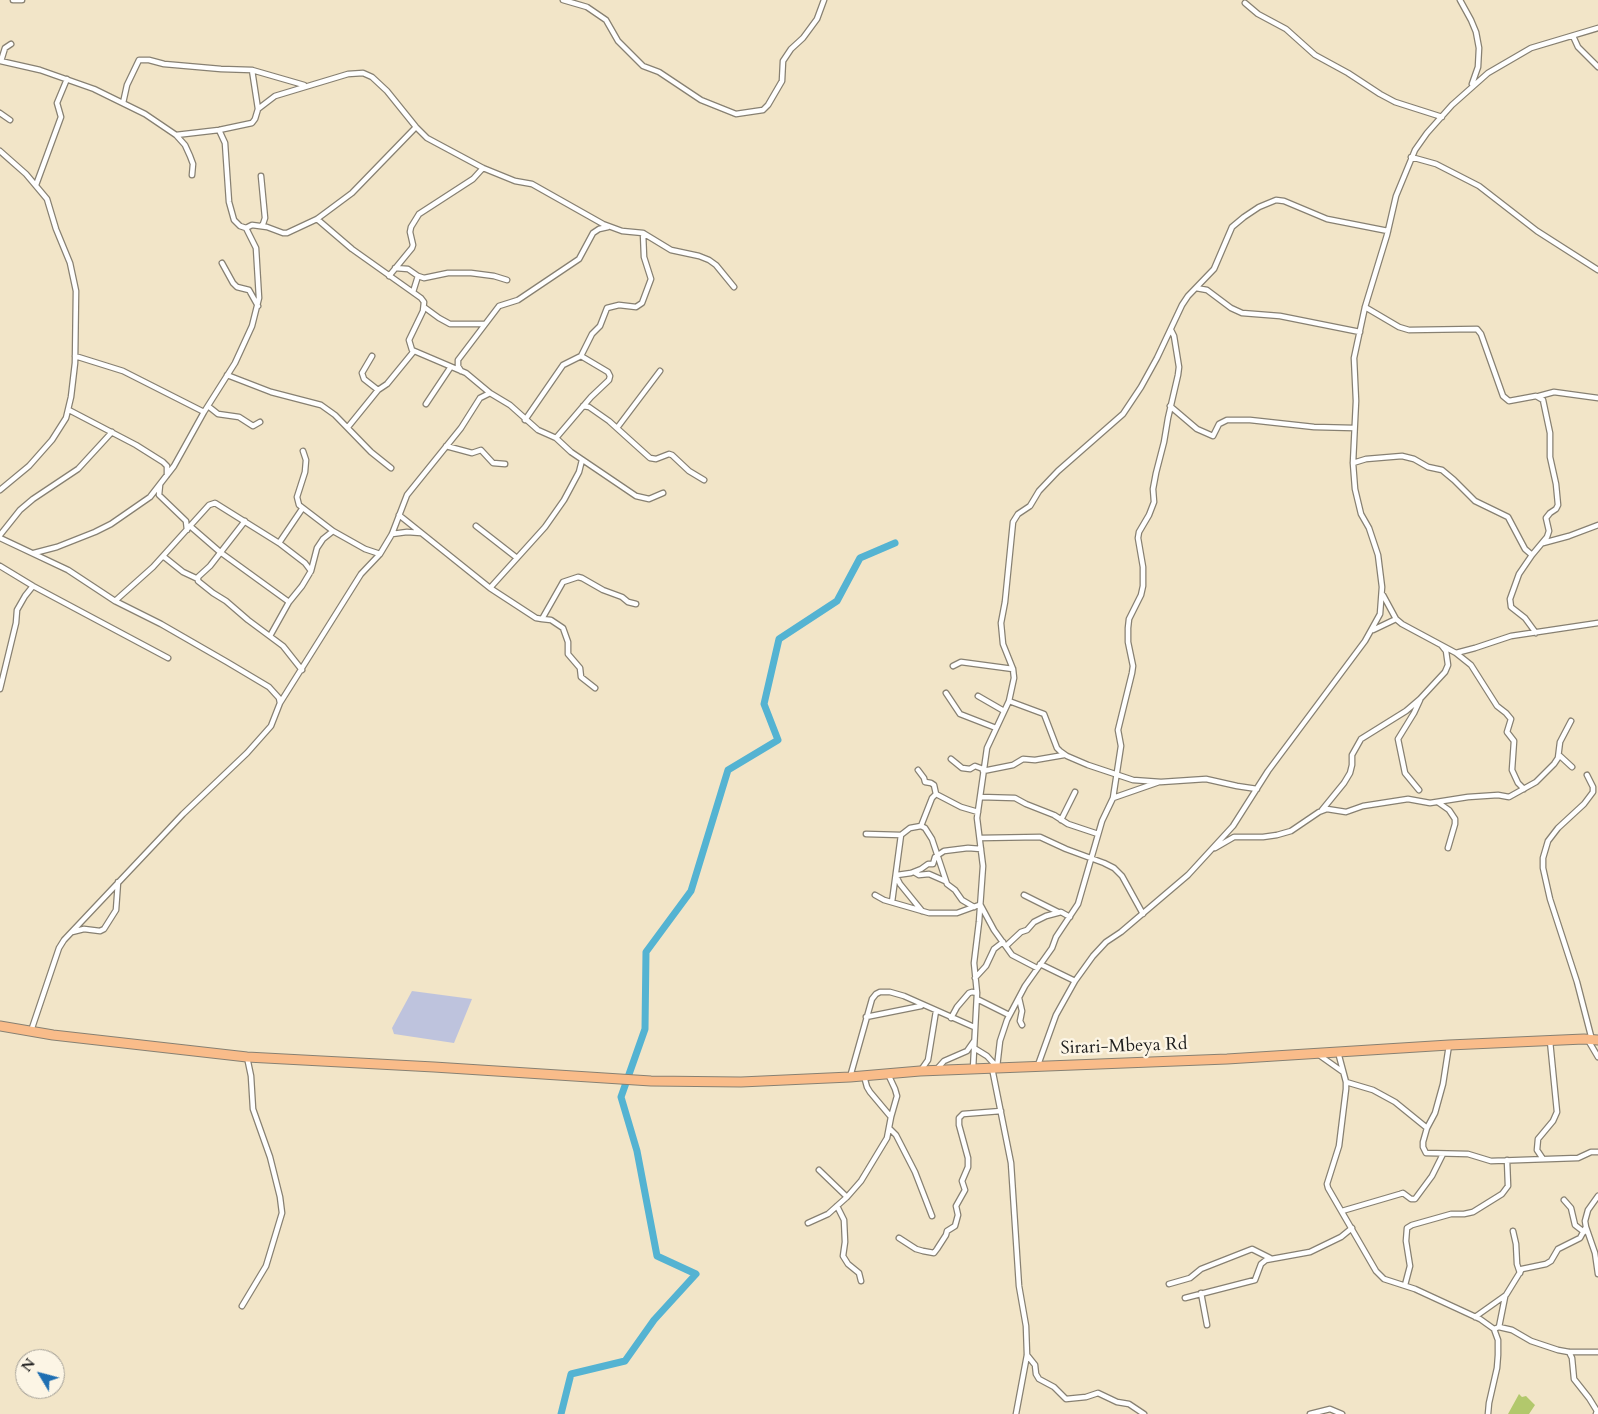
<!DOCTYPE html>
<style>
body{margin:0}
#map{position:relative;width:1598px;height:1414px;overflow:hidden;background:#f2e5c8;font-family:Cardo,serif}
canvas{display:block}
.north{position:absolute;left:15px;top:1349px;width:50px;height:50px;box-sizing:border-box;background:#fcf5e5;border:1px solid #a29e95;border-radius:50%;rotate:307deg;font-size:14px;font-weight:700;line-height:20px;text-align:center;color:#1c1c1c}
.north::after{content:'';display:block;margin:auto;width:18px;height:22px;background:#1f6fb2;clip-path:polygon(50% 0,100% 100%,50% 72%,0 100%)}
</style>
<div id="map">
<canvas width="1598" height="1414"></canvas>
<div class="north">N</div>
</div>
<script>
const g = document.querySelector('canvas').getContext('2d');
g.lineJoin = 'round';
function fillPath(path, color) { g.fillStyle = color; g.fill(path, 'evenodd'); }
const toPath = rows => new Path2D(rows.map(r => 'M' + r).join(''));
function strokePath(path, color, width, dash) { g.strokeStyle = color; g.lineWidth = width; g.lineCap = dash ? 'butt' : 'round'; g.setLineDash(dash || []); g.stroke(path); }
function label(font, color, halo, rows, align = 'center') {
  g.font = font + ' Cardo,serif'; g.lineWidth = 5; g.setLineDash([]); g.textBaseline = 'middle'; g.strokeStyle = halo; g.fillStyle = color; for (const [text, x, y, turn = 0] of rows) {
    g.save(); g.translate(x, y); g.rotate((+turn || 0) * Math.PI / 180); g.textAlign = isNaN(turn) ? turn : align; if (halo) g.strokeText(text, 0, 0); g.fillText(text, 0, 0); g.restore();
  }
}
fillPath(toPath([
 [412,991,472,999,454,1043,394,1034,392,1028]
]), '#bec3dd');
fillPath(toPath([
 [1519,1394,1522,1397,1526,1396,1535,1405,1529,1414,1508,1414]
]), '#b2c86c');
strokePath(toPath([
 [561,1414,571,1374,625,1361,654,1320,696,1274,657,1256,637,1151,621,1097,645,1029,646,952,691,891,728,770,778,740,764,704,779,639,837,601,860,558,895,543]
]), '#54b3d2', 7);
const street = toPath([
 [13,0,22,0],
 [563,0,587,7,606,20,618,41,643,66,659,72,701,100,736,114,763,110,768,105,782,81,783,61,791,49,803,38,817,19,824,0],
 [1460,0,1471,20,1476,32,1479,48,1478,67,1472,84],
 [1245,3,1258,14,1286,29,1315,55,1348,73,1380,94,1395,102,1442,117],
 [1573,36,1578,47,1598,67],
 [0,61,40,70,94,89,145,114,176,135,219,130,252,123,255,119,258,109,252,70],
 [1,61,5,48,11,44],
 [123,103,127,85,139,60,149,60,164,64,221,69,252,70,304,85],
 [258,109,275,96,348,74,363,73,372,77,387,91,416,127,427,138,483,168,515,181,532,184,603,224,622,231,643,233,671,250,699,256,709,260,716,265,734,287],
 [0,113,10,120],
 [176,135,185,145,190,156,193,164,192,175],
 [0,151,26,174,47,199,56,229,70,263,76,291,75,363,71,397,66,418,52,440,29,466,0,490],
 [1411,157,1436,164,1479,186,1537,231,1598,270],
 [36,185,61,117,57,103,67,79],
 [317,219,352,249,421,298,424,302,423,311,409,340,412,350,466,373,490,393,510,405,538,430,556,438,571,452,636,496,649,499,663,493],
 [261,226,263,224,265,218,261,176],
 [246,228,252,225,267,227,283,233,287,233,317,219,352,193,416,127],
 [222,263,233,283,237,287,249,290,258,306],
 [395,268,408,269,418,276,413,292],
 [389,276,412,248,413,245,410,232,411,227,419,214,473,179,483,168],
 [418,276,424,278,448,273,471,273,494,276,507,280],
 [1196,288,1207,290,1231,308,1242,313,1280,316,1360,332],
 [424,307,439,318,450,324,485,324],
 [1365,307,1399,327,1409,330,1477,329,1481,334,1503,396,1509,401,1536,396,1543,400,1550,433,1550,457,1556,484,1558,505,1556,509,1550,513,1546,518,1549,531,1547,537,1532,555,1519,574,1510,599,1511,607,1525,618,1536,633],
 [75,356,123,371,204,412],
 [372,356,362,373,364,379,378,390],
 [461,371,458,366,458,360,499,306,518,300,579,259,593,233,599,229,608,227],
 [227,375,271,392,321,405,335,415,371,452,391,468],
 [1539,396,1554,392,1598,398],
 [426,404,450,368],
 [208,406,218,414,239,417,253,426,260,422],
 [583,406,589,407,609,421,650,458,656,459,669,454,672,455,689,471,704,480],
 [1170,406,1197,429,1213,436,1219,424,1227,420,1250,420,1314,427,1354,428],
 [69,410,136,445,163,462,167,466,167,475],
 [525,420,563,365,581,356,592,334,600,326,607,308,619,305,636,307,642,303,651,279,644,257,643,233],
 [348,427,378,390,387,384,414,351],
 [617,428,660,371],
 [556,438,591,397,609,380,610,376,608,372,581,356],
 [446,446,472,453,481,450,493,463,505,464],
 [303,451,306,460,305,472,297,497,299,505,333,531,365,549,380,554],
 [1353,463,1366,459,1402,456,1414,459,1428,467,1442,470,1454,480,1475,501,1508,517,1525,549,1532,555],
 [160,485,159,495,186,521,187,530],
 [399,515,490,588,536,618,542,619,563,582,578,577,582,578,603,590,622,597,628,602,636,604],
 [245,521,210,566,198,577,198,581,213,593,226,601,248,620,283,646,302,670],
 [190,526,220,552],
 [476,526,517,558],
 [392,534,407,532,421,533],
 [0,535,20,510,33,499,78,469,112,432],
 [0,538,68,570,115,601,161,624,227,662,269,687,279,698,280,703,271,726,247,753,183,814,64,940,59,948,31,1031],
 [279,543,302,509],
 [1543,543,1569,536,1598,525],
 [220,552,289,602],
 [34,553,57,547,95,532,111,524,150,497,174,466,204,412,235,363,252,326,259,298,256,248,246,228,240,226,234,220,229,202,225,143,219,130],
 [163,556,183,572,198,579],
 [0,566,33,586,168,658],
 [311,571,317,548,323,539,333,531],
 [490,588,545,527,564,500,579,472,582,460],
 [1383,595,1396,619,1402,624,1456,653,1475,648,1511,636,1598,623],
 [115,601,153,567,209,505,215,503,279,543,305,563,311,571,302,586,289,602,270,636],
 [542,619,551,620,563,628,568,642,568,654,580,668,581,677,595,688],
 [1373,630,1396,619],
 [1456,653,1471,665,1497,706,1506,713,1511,719,1507,732,1514,741,1512,770,1518,783,1524,789],
 [953,666,961,662,1013,669],
 [0,689,16,623,17,610,25,596,33,586],
 [946,693,960,714,996,728],
 [978,696,1004,711],
 [1009,701,1044,714,1057,748,1060,751,1067,756,1088,765,1133,780,1161,782,1206,779,1237,786,1257,789],
 [280,703,361,574,380,554,392,534,407,495,461,428,480,398,490,393],
 [1559,755,1572,767],
 [951,759,962,768,970,769,975,766,983,769],
 [918,770,924,778,925,782,931,783,934,785,936,794],
 [983,771,1013,765,1023,759,1035,760,1064,755],
 [1587,775,1593,787,1593,792,1584,804,1558,828,1548,841,1543,858,1543,868,1550,899,1577,982,1592,1040],
 [1419,790,1405,773,1398,739,1414,713,1420,700],
 [980,797,1015,798,1026,804,1054,815,1068,824,1098,834],
 [1113,798,1159,782],
 [1439,803,1449,810,1455,819,1455,824,1448,848],
 [1322,810,1344,783,1350,773,1352,765,1352,755,1361,739,1406,711,1420,699,1445,672,1448,665,1446,651,1442,646],
 [1061,820,1075,792],
 [921,826,925,828,932,839,947,884,955,890,962,900,974,907],
 [866,834,901,835,910,828,921,826,932,798,936,794,961,807,978,812],
 [980,838,1040,837,1066,849,1104,863,1114,868,1122,876,1143,914],
 [1215,848,1234,837,1263,837,1277,835,1291,831,1319,812,1327,809,1346,812,1363,806,1408,799,1430,803,1468,797,1498,795,1509,797,1536,782,1554,764,1558,758,1560,742,1571,721],
 [914,872,919,875,929,874,945,881],
 [897,875,911,873,921,869,928,864,933,864,935,857,944,851,968,848,981,849],
 [896,876,900,884,922,911],
 [875,895,884,900,929,913,957,913,979,905],
 [1024,895,1058,912],
 [892,902,901,835],
 [980,904,994,930,1012,955,1037,968],
 [72,932,84,929,100,931,104,929,116,910,118,882],
 [1006,946,1021,932,1027,930,1034,922,1046,916,1061,912,1070,917],
 [1040,964,1075,981],
 [975,978,986,966,994,949,1003,942],
 [1019,998,1022,1011,1020,1021,1022,1025],
 [977,999,1009,1015],
 [866,1017,921,1006],
 [951,1018,957,1007,969,993,972,992,977,993],
 [1588,1040,1598,1057],
 [1449,1045,1443,1084,1435,1113,1427,1128,1423,1142,1423,1147,1426,1153,1468,1154,1491,1161,1578,1158,1591,1152,1598,1152],
 [974,1048,987,1056,997,1067],
 [1338,1052,1346,1082,1346,1089,1339,1146,1327,1184,1328,1188,1376,1271,1384,1279,1415,1289,1480,1319,1494,1329,1498,1340,1498,1355,1497,1368,1489,1403,1488,1414],
 [1319,1055,1343,1072],
 [1038,1065,1056,1015,1075,981,1093,956,1106,942,1121,932,1188,875,1233,826,1268,771,1365,641,1380,614,1382,587,1378,555,1369,528,1361,514,1355,489,1353,463,1356,401,1354,358,1365,307,1387,235,1396,196,1415,150,1427,133,1452,105,1488,73,1531,48,1598,28],
 [997,1067,1000,1041,1007,1020,1025,986,1052,948,1056,937,1078,904,1102,821,1113,798,1121,746,1118,730,1132,673,1133,666,1128,642,1128,628,1129,619,1141,595,1143,586,1143,567,1138,538,1139,532,1149,515,1154,502,1153,489,1156,473,1164,442,1168,418,1178,375,1179,367,1174,336,1171,330],
 [992,1068,1011,1163,1019,1286,1026,1326,1027,1355,1016,1414],
 [973,1069,977,993,974,963,979,922,983,866,977,818,987,748,1009,701,1014,678,1013,669,1003,644,1001,623,1005,602,1013,522,1018,514,1030,506,1039,491,1058,471,1123,414,1141,387,1157,358,1182,305,1188,296,1214,269,1232,227,1244,217,1259,207,1276,200,1284,201,1327,219,1388,231],
 [921,1070,928,1060,936,1011],
 [936,1070,944,1061,967,1051,974,1041],
 [888,1074,895,1089,897,1096,891,1117],
 [850,1077,872,999,876,994,880,992,890,992,904,996,974,1027],
 [1346,1082,1373,1090,1395,1102,1427,1128],
 [890,1129,896,1135,915,1172,932,1216],
 [1543,1159,1537,1150,1538,1139,1553,1121,1557,1112,1550,1041],
 [819,1170,847,1197],
 [1564,1200,1571,1208,1575,1225,1584,1232],
 [837,1206,844,1220,845,1242,843,1256,848,1264,859,1273,861,1281],
 [1342,1211,1400,1194,1403,1193,1411,1199,1415,1199,1432,1176,1443,1154],
 [808,1223,828,1214,847,1197,861,1181,887,1138,891,1117,870,1092,867,1087,864,1076],
 [1586,1227,1595,1253,1598,1274],
 [1513,1231,1516,1244,1517,1264,1520,1273],
 [899,1238,916,1249,923,1251,934,1253,937,1249,946,1235,947,1231,955,1226,958,1215,956,1206,965,1190,962,1181,968,1167,968,1158,959,1125,959,1118,963,1114,1001,1111],
 [1169,1284,1190,1278,1201,1269,1252,1249,1270,1258],
 [1405,1285,1410,1266,1406,1241,1407,1228,1412,1225,1451,1214,1464,1214,1473,1212,1502,1194,1508,1186,1507,1160],
 [1201,1293,1207,1325],
 [1185,1298,1255,1280,1261,1264,1266,1260,1310,1252,1341,1237,1352,1228],
 [242,1306,266,1266,282,1213,280,1197,270,1157,253,1109,251,1076,247,1057],
 [1475,1317,1506,1295,1522,1269,1546,1264,1551,1261,1558,1249,1580,1238,1586,1227,1585,1221,1588,1210,1598,1196],
 [1499,1327,1505,1297],
 [1494,1329,1499,1327,1512,1330,1531,1341,1558,1350,1569,1352,1598,1352],
 [1569,1352,1572,1358,1574,1379,1589,1398,1597,1411,1596,1414],
 [1027,1355,1035,1365,1036,1374,1039,1379,1054,1387,1066,1399,1086,1397,1098,1393,1117,1402,1129,1404,1144,1414],
 [1310,1414,1330,1409,1342,1414]
]);
const highway = toPath([
 [0,1026,53,1035,247,1057,434,1067,651,1081,741,1082,850,1077,920,1071,1227,1059,1449,1045,1584,1039,1598,1040]
]);
strokePath(street, '#878072', 7);
strokePath(highway, '#878072', 11);
strokePath(street, '#fff', 4.5);
strokePath(highway, '#f9bc8a', 9);
label('18px', '#1c1c1c', '#fcf5e5', [
 ["Sirari-Mbeya Rd",1124,1047,-2]
]);
</script>
